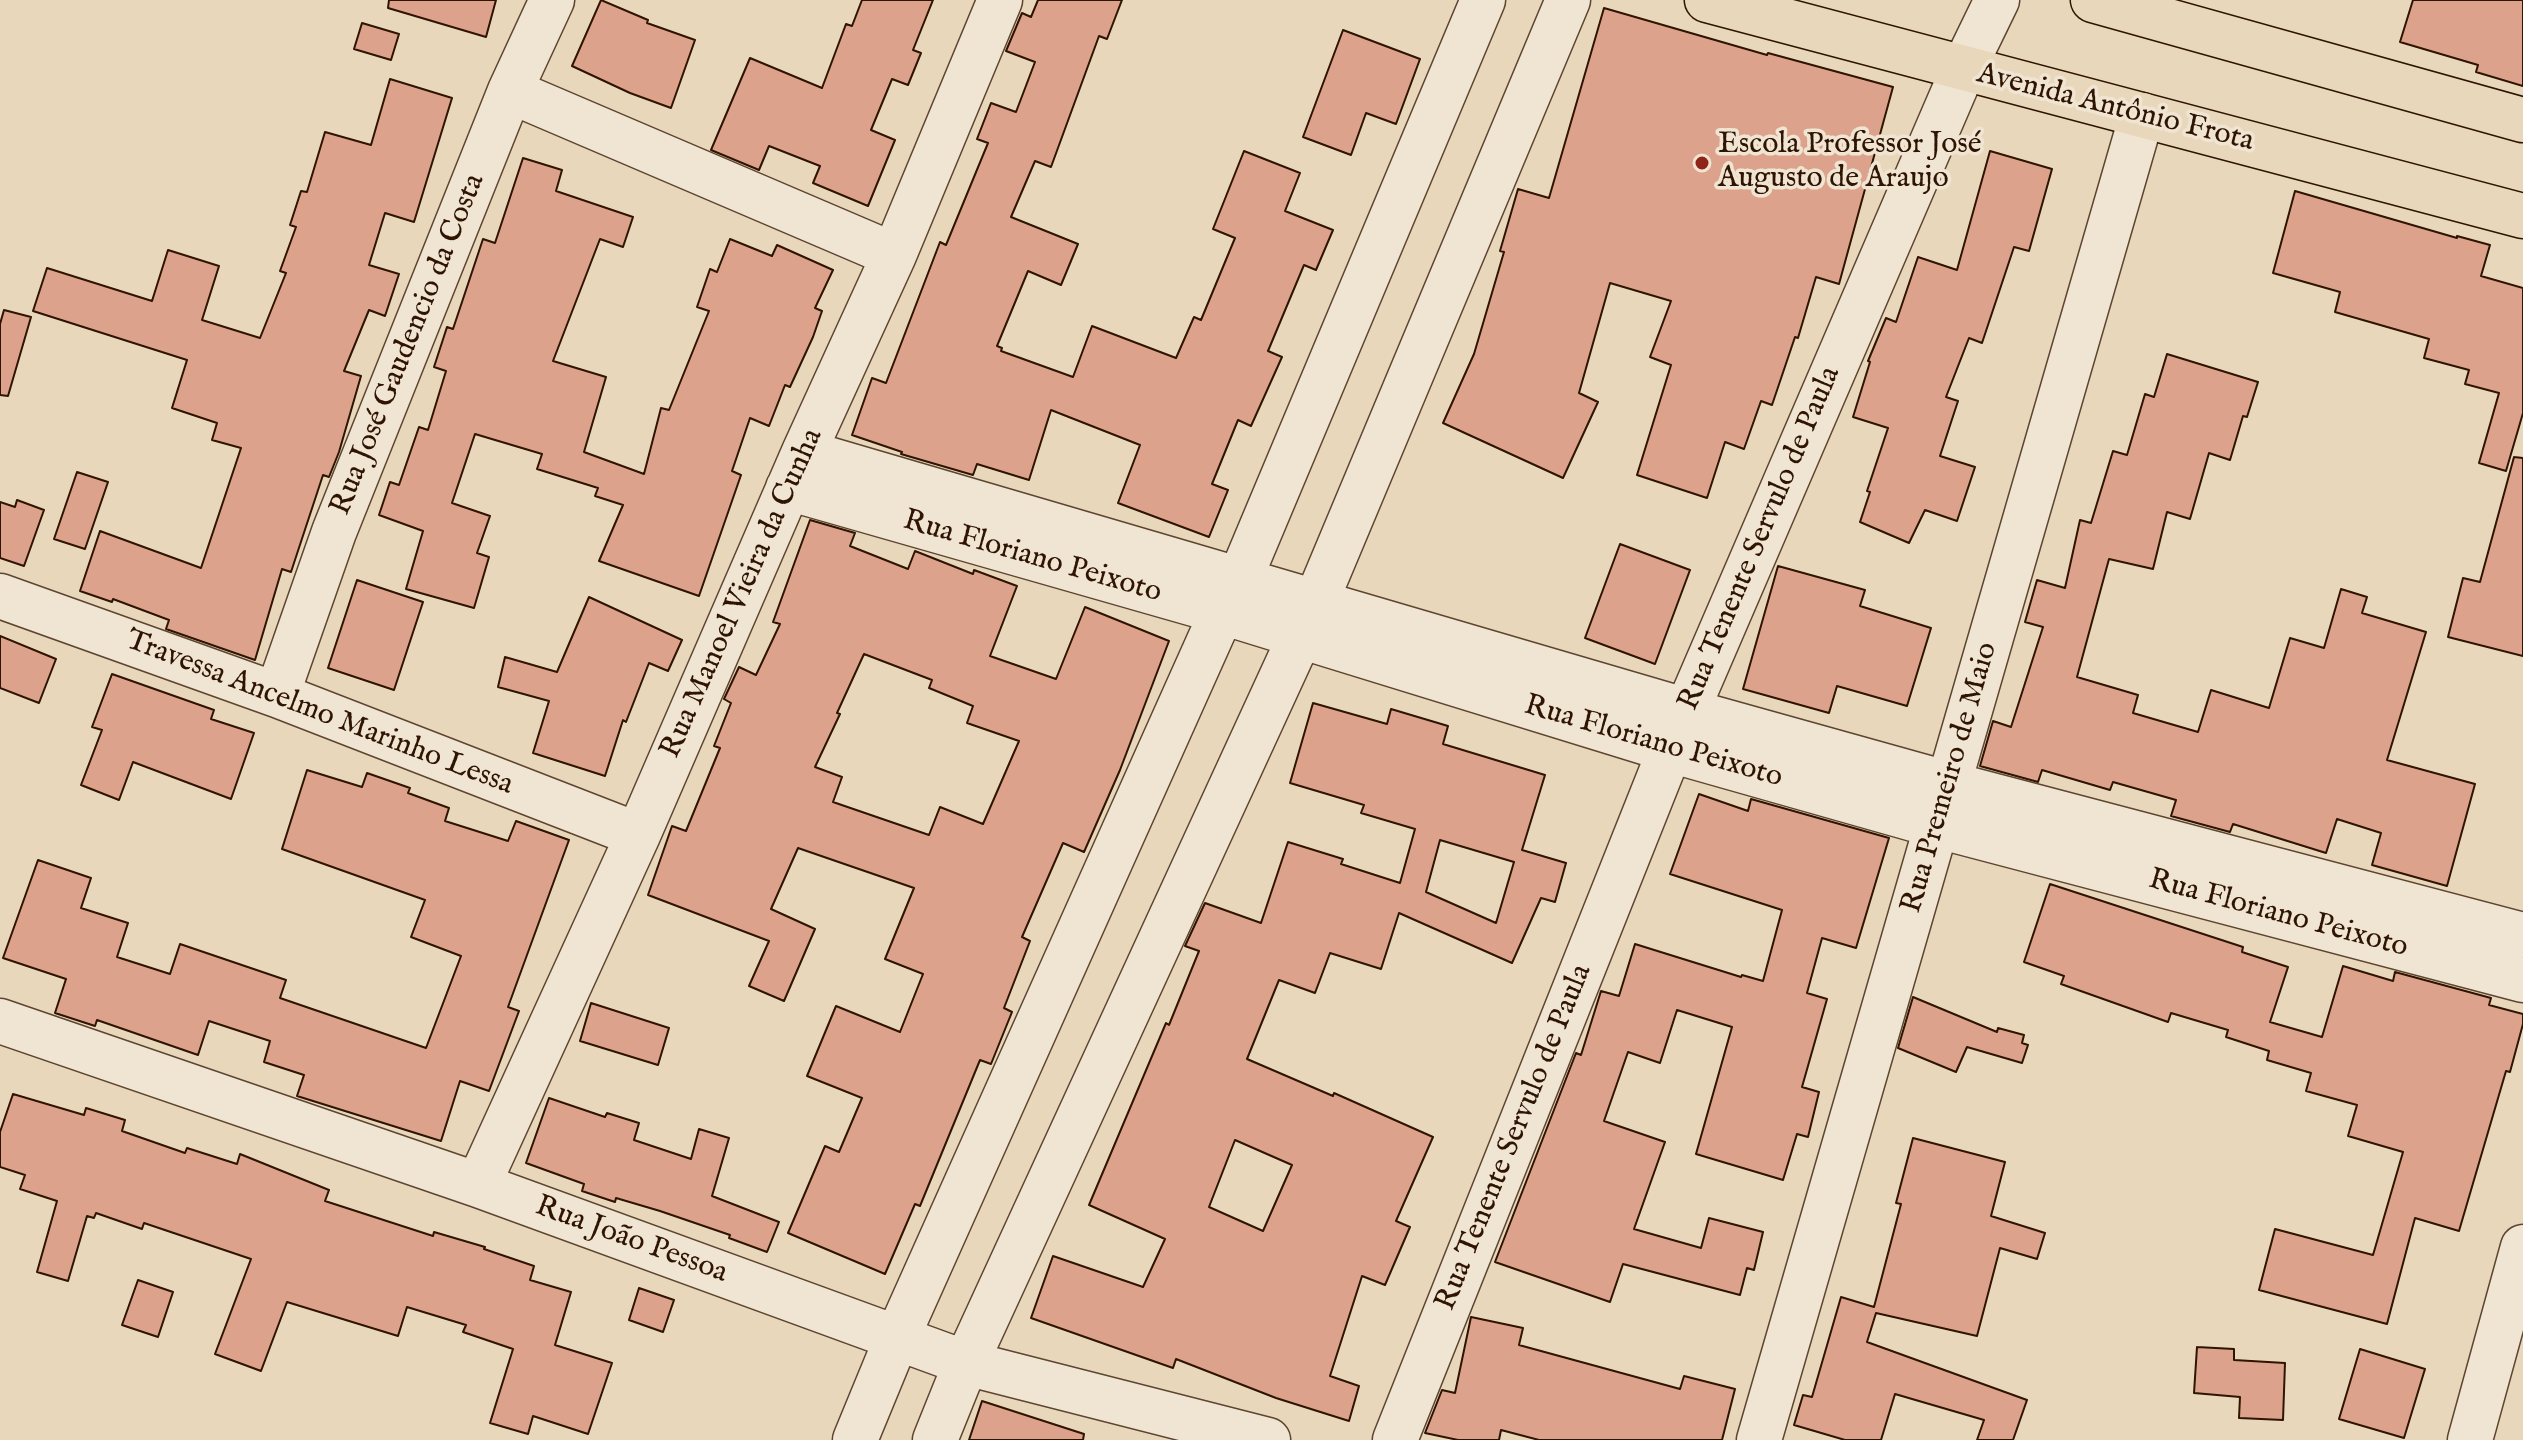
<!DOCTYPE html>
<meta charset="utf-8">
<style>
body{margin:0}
canvas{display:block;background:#e8d7bb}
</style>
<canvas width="2523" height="1440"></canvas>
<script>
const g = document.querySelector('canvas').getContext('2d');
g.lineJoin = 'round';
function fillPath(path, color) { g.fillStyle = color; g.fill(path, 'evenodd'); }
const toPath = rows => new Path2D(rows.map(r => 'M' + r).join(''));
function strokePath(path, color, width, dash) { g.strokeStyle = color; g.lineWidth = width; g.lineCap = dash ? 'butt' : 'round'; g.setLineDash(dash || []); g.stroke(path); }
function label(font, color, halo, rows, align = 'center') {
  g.font = font + ' "IM FELL English",serif'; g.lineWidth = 7; g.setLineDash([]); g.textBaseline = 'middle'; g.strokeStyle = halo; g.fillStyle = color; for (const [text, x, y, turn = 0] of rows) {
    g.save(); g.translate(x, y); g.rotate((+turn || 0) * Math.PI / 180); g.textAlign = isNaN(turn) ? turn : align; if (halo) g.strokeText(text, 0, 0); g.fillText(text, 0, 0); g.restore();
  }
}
const building = toPath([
 [389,0,496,0,486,37,388,8,389,0],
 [601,0,648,20,647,23,695,40,671,108,630,93,572,66,601,0],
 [862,0,933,0,913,50,921,53,908,85,892,79,871,130,895,140,868,206,813,183,820,166,769,146,759,170,711,150,750,58,822,88,846,24,852,26,862,0],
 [1038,0,1122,0,1107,39,1099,36,1051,167,1035,161,1011,217,1078,244,1061,285,1028,271,997,346,1002,348,1001,351,1073,377,1092,326,1176,358,1194,317,1201,320,1235,238,1213,229,1244,151,1300,173,1285,211,1333,230,1316,270,1304,265,1268,351,1282,357,1251,426,1238,420,1212,484,1228,490,1209,537,1118,503,1140,445,1051,410,1029,480,977,464,973,475,901,454,902,452,852,435,872,378,886,383,940,242,946,245,988,143,977,139,991,103,1016,112,1035,62,1006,51,1022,13,1031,17,1038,0],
 [2413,0,2523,0,2523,86,2476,72,2478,65,2400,42,2413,0],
 [1604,8,1767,55,1768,53,1893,87,1839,284,1816,277,1798,338,1795,337,1772,405,1761,401,1744,449,1725,442,1707,498,1637,475,1671,365,1650,357,1671,301,1610,283,1579,393,1598,402,1563,478,1443,423,1474,354,1504,252,1500,251,1518,189,1549,198,1604,8],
 [362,23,399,34,391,60,354,49,362,23],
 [1343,30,1420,59,1396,124,1366,113,1351,155,1303,137,1343,30],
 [390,79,452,98,414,222,385,213,369,265,399,274,385,316,369,310,344,371,361,376,339,452,329,477,323,475,291,572,282,569,255,660,166,629,169,620,113,599,112,602,80,591,100,531,201,568,241,448,212,440,217,423,172,408,187,360,33,311,47,268,152,301,168,250,219,266,202,320,260,338,286,273,280,271,296,227,290,225,301,191,307,192,325,132,371,145,390,79],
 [1990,151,2052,169,2029,251,2014,247,1982,343,1969,338,1946,397,1958,401,1940,456,1975,467,1957,521,1925,510,1909,543,1860,522,1870,492,1867,491,1888,428,1853,417,1870,362,1868,361,1886,318,1896,322,1918,257,1957,270,1990,151],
 [523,158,562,170,556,191,633,217,623,247,600,239,553,361,606,377,584,452,644,474,661,408,669,410,709,311,697,307,710,269,717,272,730,239,772,256,777,245,833,270,815,308,822,311,813,337,790,387,785,385,769,426,750,418,732,471,741,475,699,596,599,561,623,505,595,496,598,488,537,469,542,454,475,434,452,503,490,516,477,553,489,557,474,608,406,589,423,531,379,515,390,482,399,485,419,427,428,430,446,371,434,367,447,327,453,329,483,239,495,243,523,158],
 [2295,191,2457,238,2457,236,2490,245,2481,276,2523,288,2523,413,2506,471,2479,463,2499,393,2465,384,2469,370,2424,358,2429,339,2335,312,2340,292,2273,273,2295,191],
 [4,310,31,317,8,396,0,395,0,324,4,310],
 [2167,354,2258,382,2247,417,2243,416,2230,460,2209,453,2190,519,2167,512,2153,569,2109,559,2077,677,2138,695,2133,713,2198,732,2211,690,2269,708,2290,638,2324,648,2341,589,2367,597,2362,613,2426,632,2387,760,2475,784,2447,886,2372,865,2381,833,2337,819,2326,853,2233,824,2230,832,2171,816,2176,800,2113,782,2110,790,2042,770,2038,782,1980,766,1993,721,2011,727,2043,627,2025,622,2037,580,2065,588,2080,520,2091,523,2113,451,2127,455,2145,394,2154,397,2167,354],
 [2514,457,2523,458,2523,656,2448,637,2463,578,2480,582,2514,457],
 [77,472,108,482,85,549,54,539,77,472],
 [17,500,44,510,24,566,0,558,0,502,15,507,17,500],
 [810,520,855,533,850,546,908,569,915,551,973,574,974,570,1017,586,990,656,1056,679,1085,607,1169,641,1120,770,1084,852,1063,843,1022,937,1030,941,1004,1008,1012,1012,991,1064,980,1060,920,1206,915,1204,885,1274,788,1233,825,1146,839,1152,862,1098,807,1076,836,1006,900,1032,923,974,885,959,914,888,798,848,771,909,815,929,784,1001,749,986,769,941,648,895,672,826,686,831,720,748,714,746,731,703,724,699,739,667,756,675,780,624,773,622,810,520],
 [864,654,932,680,929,688,973,706,967,723,1019,741,983,824,940,807,929,835,833,802,842,777,815,767,840,714,837,713,864,654],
 [1620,544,1690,570,1655,664,1585,638,1620,544],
 [1778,566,1865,590,1860,606,1931,628,1907,706,1837,686,1829,713,1743,689,1778,566],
 [357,580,423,602,394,690,328,668,357,580],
 [589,597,682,640,668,671,649,663,626,722,623,720,605,776,533,753,549,701,498,687,505,657,557,672,589,597],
 [0,636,56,659,39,703,0,688,0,636],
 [112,674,214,710,211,719,254,733,231,799,133,762,119,800,81,785,102,730,92,727,112,674],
 [1313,703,1387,724,1391,709,1448,726,1443,744,1545,775,1522,850,1566,863,1555,902,1541,898,1512,963,1399,913,1381,969,1330,953,1315,993,1279,980,1247,1059,1333,1096,1334,1093,1433,1137,1396,1221,1410,1227,1385,1285,1362,1276,1330,1376,1359,1386,1349,1421,1276,1398,1176,1359,1173,1368,1031,1318,1053,1256,1143,1287,1165,1239,1089,1205,1166,1023,1169,1025,1199,951,1185,946,1205,903,1261,923,1288,842,1343,859,1341,864,1400,883,1415,829,1361,813,1364,805,1290,783,1313,703],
 [1440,840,1514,862,1496,923,1426,892,1440,840],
 [1235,1140,1292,1165,1263,1231,1209,1207,1235,1140],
 [307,770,362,787,367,773,410,788,408,793,449,808,445,821,508,841,516,821,569,840,508,1007,519,1011,489,1091,460,1081,441,1141,297,1096,304,1075,264,1062,270,1041,209,1021,198,1055,97,1020,95,1026,55,1013,66,979,3,958,38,860,91,878,81,908,128,923,117,957,170,974,180,944,286,980,280,998,426,1048,461,956,411,937,425,900,282,849,307,770],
 [1699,794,1748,811,1751,799,1889,838,1856,948,1822,938,1807,993,1827,999,1802,1087,1819,1092,1808,1137,1797,1134,1783,1180,1696,1154,1732,1027,1677,1010,1660,1063,1628,1052,1604,1121,1665,1142,1634,1229,1701,1248,1709,1218,1763,1232,1754,1270,1747,1268,1740,1295,1623,1264,1610,1302,1495,1262,1576,1053,1581,1055,1601,991,1619,996,1635,944,1741,977,1742,975,1763,981,1782,910,1670,874,1699,794],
 [2050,884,2243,947,2242,952,2288,967,2270,1022,2322,1037,2343,966,2393,981,2395,972,2491,998,2489,1005,2523,1014,2523,1024,2510,1072,2506,1071,2459,1231,2415,1218,2387,1324,2259,1290,2275,1229,2373,1255,2403,1152,2348,1136,2357,1105,2306,1091,2311,1073,2267,1060,2269,1051,2226,1037,2228,1030,2171,1013,2168,1022,2061,984,2064,976,2024,962,2050,884],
 [1913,997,1997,1032,1998,1028,2024,1035,2022,1043,2028,1045,2022,1063,1967,1047,1956,1072,1898,1048,1913,997],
 [591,1003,669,1028,658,1065,580,1041,591,1003],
 [13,1094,84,1115,86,1108,125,1120,122,1131,185,1153,187,1148,237,1164,240,1154,329,1190,325,1201,433,1236,434,1232,485,1247,484,1249,534,1266,530,1280,571,1292,555,1345,612,1363,588,1434,533,1416,528,1434,490,1423,513,1349,463,1332,466,1325,407,1307,398,1336,287,1302,261,1371,215,1354,251,1259,144,1223,142,1229,96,1213,94,1218,87,1216,68,1281,37,1272,57,1201,20,1189,25,1175,0,1167,0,1132,13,1094],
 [549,1098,605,1117,607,1113,639,1123,634,1140,691,1159,699,1129,729,1138,712,1196,779,1222,767,1252,729,1238,730,1235,660,1211,616,1198,615,1202,582,1191,584,1184,526,1163,549,1098],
 [1913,1138,2005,1162,1991,1216,2045,1233,2037,1259,2000,1248,1977,1336,1876,1313,1867,1342,2027,1400,2013,1440,1977,1440,1984,1420,1895,1394,1881,1440,1845,1440,1794,1425,1803,1395,1812,1397,1841,1297,1874,1307,1901,1204,1896,1203,1913,1138],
 [138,1280,173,1292,158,1337,122,1325,138,1280],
 [639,1288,674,1300,663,1332,629,1320,639,1288],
 [1471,1317,1523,1328,1519,1345,1680,1389,1684,1376,1735,1389,1722,1440,1539,1440,1501,1430,1499,1440,1458,1440,1425,1433,1442,1390,1455,1393,1471,1317],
 [2197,1347,2234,1349,2234,1360,2285,1363,2283,1420,2239,1418,2240,1397,2194,1393,2197,1347],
 [2360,1349,2425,1369,2404,1438,2339,1419,2360,1349],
 [982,1401,1084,1434,1083,1440,969,1440,982,1401]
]);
fillPath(building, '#dda28c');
strokePath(building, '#2f1401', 2);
const minor = toPath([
 [510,91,894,255],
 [804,452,1688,711,1949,784,2523,935],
 [788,488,1222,612,1670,750,1938,826,2523,980],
 [0,596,277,695,638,835],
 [277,695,334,532,510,91,552,0],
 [0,1021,478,1185,966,1363,1268,1440],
 [478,1185,638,835,804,452,894,255,1000,0],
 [855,1440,897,1338,1222,612,1239,581,1483,0],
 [935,1440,966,1363,1315,604,1568,0],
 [1395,1440,1670,750,1963,70,1997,0],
 [1759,1440,2142,115],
 [2470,1440,2523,1247]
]);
const major = toPath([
 [1707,0,2523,216],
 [2093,0,2523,120]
]);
strokePath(minor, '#5d4530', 47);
strokePath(major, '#2f1401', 47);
strokePath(minor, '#f0e5d3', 44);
strokePath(major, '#e8d7bb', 44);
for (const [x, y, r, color] of [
 [1702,163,8,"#8f2418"]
]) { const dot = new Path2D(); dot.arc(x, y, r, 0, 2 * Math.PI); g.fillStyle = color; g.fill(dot); strokePath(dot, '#f0e5d3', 3); }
label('30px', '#2f1401', '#f0e5d3', [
 ["Avenida Antônio Frota",2115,109,14],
 ["Rua José Gaudencio da Costa",409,345,-68],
 ["Rua Tenente Servulo de Paula",1761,539,-67],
 ["Rua Floriano Peixoto",1032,558,16],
 ["Rua Manoel Vieira da Cunha",743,594,-66],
 ["Travessa Ancelmo Marinho Lessa",319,714,21],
 ["Rua Floriano Peixoto",1653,743,16],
 ["Rua Premeiro de Maio",1951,778,-74],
 ["Rua Floriano Peixoto",2278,915,15],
 ["Rua Tenente Servulo de Paula",1515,1138,-68],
 ["Rua João Pessoa",631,1241,20]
]);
label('30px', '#2f1401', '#f0e5d3', [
 ["Escola Professor José",1718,146],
 ["Augusto de Araujo",1718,180]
], 'left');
</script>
